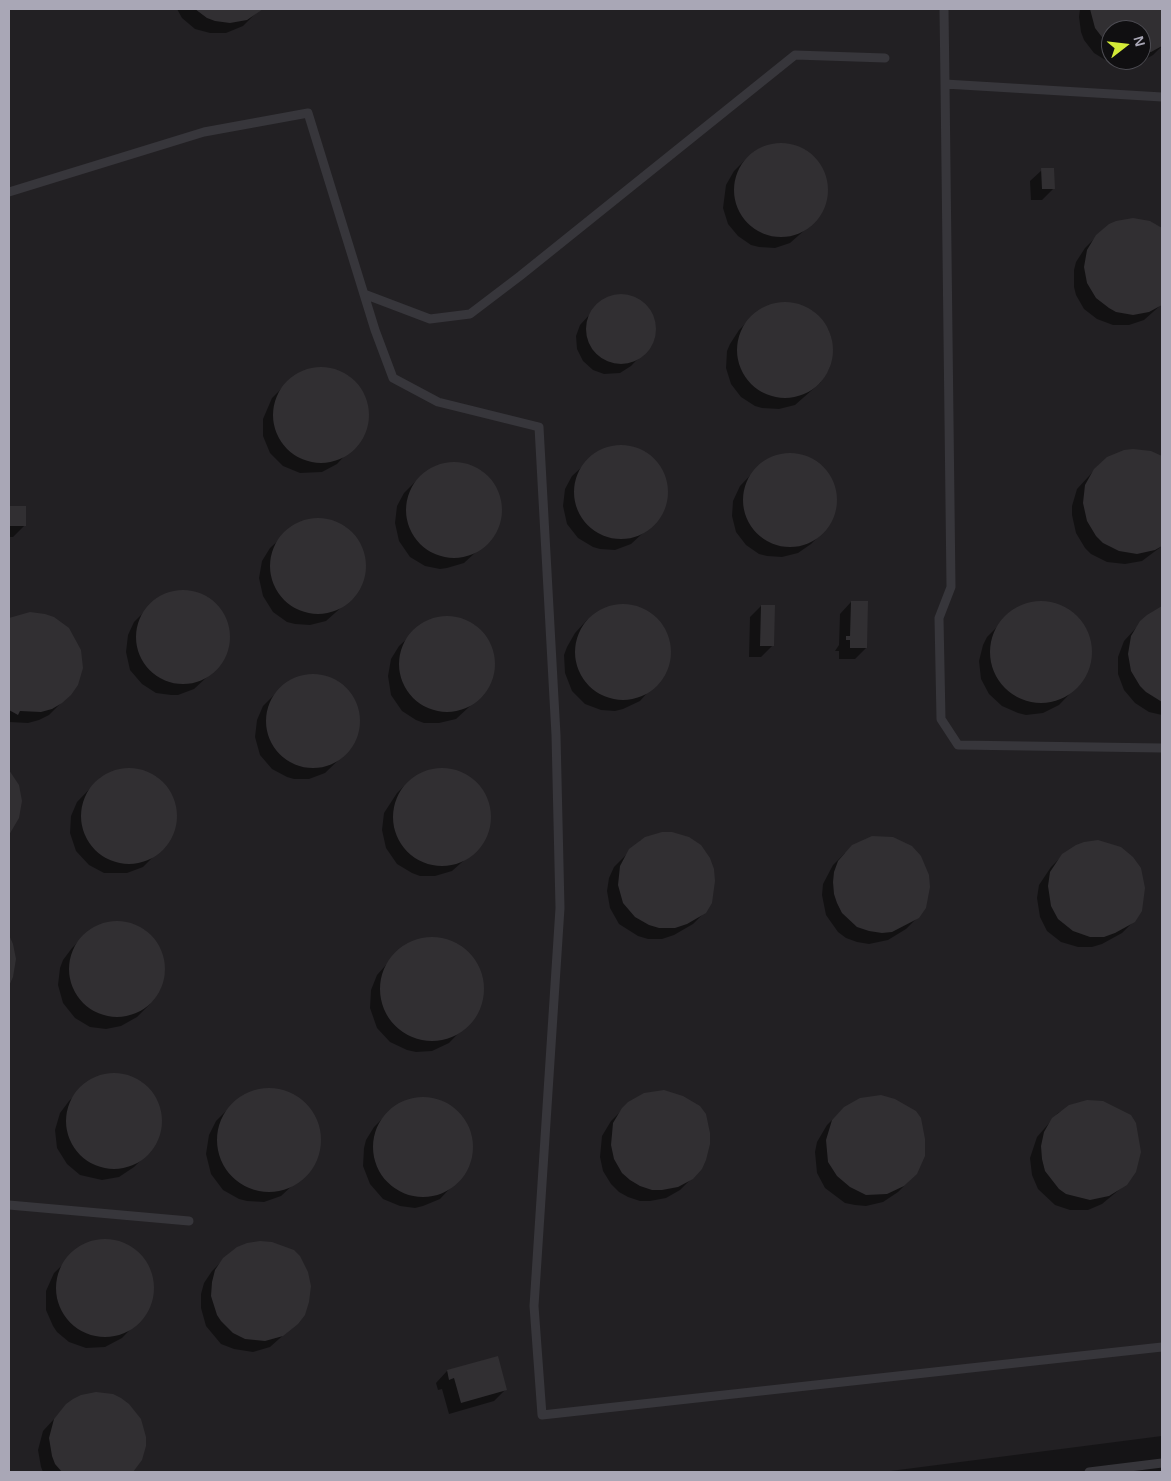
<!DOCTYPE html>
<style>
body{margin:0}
#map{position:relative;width:1171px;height:1481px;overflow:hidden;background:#151416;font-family:Arial,sans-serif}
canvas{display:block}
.frame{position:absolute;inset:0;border:10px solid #a9a7b6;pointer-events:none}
.north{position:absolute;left:1101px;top:20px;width:50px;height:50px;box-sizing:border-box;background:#100f11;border:1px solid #4d4c53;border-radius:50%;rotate:74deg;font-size:14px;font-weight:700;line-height:20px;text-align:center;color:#a9a7b6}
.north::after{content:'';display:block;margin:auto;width:18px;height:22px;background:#d4eb38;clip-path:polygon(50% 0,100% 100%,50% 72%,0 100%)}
</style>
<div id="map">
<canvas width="1171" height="1481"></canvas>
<div class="frame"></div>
<div class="north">N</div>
</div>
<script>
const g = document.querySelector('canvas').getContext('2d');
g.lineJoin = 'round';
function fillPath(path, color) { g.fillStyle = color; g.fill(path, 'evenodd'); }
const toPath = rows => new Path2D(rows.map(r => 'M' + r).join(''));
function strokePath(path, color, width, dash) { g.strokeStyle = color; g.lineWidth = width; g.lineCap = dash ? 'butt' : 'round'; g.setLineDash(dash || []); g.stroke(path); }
fillPath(toPath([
 [9,9,1162,9,1162,1436,883,1472,9,1472],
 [1111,30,1141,30,1141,60,1111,60]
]), '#222023');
fillPath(toPath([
 [177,9,260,9,243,26,226,33,210,33,195,29,182,18],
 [1080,9,1162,9,1162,46,1153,55,1139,63,1123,65,1107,61,1094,53,1084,40,1081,32,1079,17],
 [1111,30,1141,30,1141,60,1111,60],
 [775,145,791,145,798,148,812,156,822,169,826,184,826,200,820,215,815,221,790,243,775,248,759,247,751,245,738,236,728,224,723,208,726,185,734,171,746,159,759,149],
 [1042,170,1053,189,1042,200,1031,200,1030,181],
 [1156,226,1162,231,1162,304,1144,320,1129,325,1113,325,1097,319,1084,309,1076,295,1074,287,1074,270,1076,262,1085,248,1097,236],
 [615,296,628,296,640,301,649,310,654,319,655,331,652,344,631,366,620,373,604,374,593,370,583,361,577,349,576,336,580,325,591,313,603,301],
 [788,303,804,307,818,316,828,329,831,337,832,353,829,369,820,383,795,405,779,409,762,408,755,406,741,397,731,384,726,368,727,351,730,344,739,330,751,318,764,308,772,305],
 [314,369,333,370,349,378,359,389,366,403,367,420,361,438,337,464,322,472,300,473,283,466,270,453,263,436,263,419,272,398,284,386,297,375],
 [612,447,630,447,647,454,662,472,666,487,665,504,656,521,631,544,615,550,600,549,593,547,578,538,567,524,563,506,565,489,572,476,596,454],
 [785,454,793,454,809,458,822,467,831,480,836,495,835,511,828,525,823,532,811,544,798,553,782,557,767,556,759,554,746,545,736,532,732,516,733,501,740,486,763,462,770,458],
 [1159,456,1162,458,1162,546,1142,561,1125,564,1107,562,1091,554,1085,548,1076,533,1072,515,1072,506,1077,489,1101,463],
 [454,463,473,467,487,477,496,490,500,505,499,522,490,539,464,563,447,568,440,569,425,566,410,557,399,541,395,523,397,506,404,493,422,475,436,466],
 [24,507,25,525,13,537,9,537,9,508],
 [320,519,339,524,353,535,361,548,365,563,362,581,353,597,326,621,310,625,295,624,287,622,273,612,263,596,259,578,262,561,270,548,294,526,302,522],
 [183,591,201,595,215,604,224,617,229,631,228,648,220,665,194,689,178,695,171,695,156,693,142,684,130,670,126,652,128,635,134,622,151,605,165,595],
 [851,602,866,648,855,659,839,659,839,651,835,651,839,645,840,614],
 [1044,603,1061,606,1076,616,1081,623,1089,638,1091,655,1087,672,1083,680,1059,705,1043,713,1026,715,1018,713,1002,706,989,694,981,679,979,661,983,645,987,637,1012,612,1027,605],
 [616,605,635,606,651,614,663,626,669,640,670,657,664,674,640,701,623,709,615,711,601,710,585,704,572,691,565,673,564,655,567,647,575,633,586,621,599,611],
 [761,606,773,645,761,657,749,657,750,617],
 [1162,608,1162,715,1149,712,1135,703,1124,690,1118,674,1118,657,1124,641,1147,616],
 [22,615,70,694,49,715,39,720,28,723,9,722,9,621],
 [440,618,459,619,475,627,487,639,494,661,492,679,482,695,456,719,439,723,424,723,416,720,402,711,391,695,388,676,391,659,399,646,423,624],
 [312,675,330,678,345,687,354,699,359,714,358,731,351,748,325,773,309,779,294,779,287,777,272,769,260,755,255,737,257,720,263,706,280,689,294,679],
 [135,769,153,775,165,786,175,807,175,824,168,842,143,867,127,873,104,873,89,865,76,851,70,833,71,816,77,802,100,778,117,770],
 [443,769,462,773,476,784,485,797,489,812,487,830,479,847,452,871,435,876,420,876,412,873,397,864,386,848,382,830,384,813,397,793,409,781,424,772],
 [9,773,18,786,18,818,9,833],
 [641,840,705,912,693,924,674,935,662,939,648,939,638,936,619,924,610,908,607,891,609,878,614,867],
 [1098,841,1120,848,1134,921,1122,933,1102,944,1092,947,1078,947,1061,942,1047,931,1040,917,1037,898,1039,885,1051,867,1063,855],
 [845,853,918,917,906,929,888,940,869,944,857,942,846,938,838,932,826,915,822,895,823,884,833,865],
 [116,922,135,925,150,935,159,948,162,954,165,971,160,989,149,1005,137,1017,121,1026,106,1029,90,1027,75,1018,63,1003,58,985,60,968,63,960,72,948,84,936,98,926],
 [428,939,448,941,464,950,475,963,481,979,482,998,475,1016,449,1043,432,1051,416,1052,407,1050,390,1042,377,1028,370,1008,371,990,377,975,394,956,408,945],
 [111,1075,130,1078,145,1087,155,1100,160,1114,160,1122,157,1139,146,1155,134,1167,119,1177,102,1180,80,1175,67,1164,57,1148,55,1130,60,1113,69,1101,81,1089,94,1079],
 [269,1089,289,1093,304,1104,314,1118,319,1134,317,1153,308,1171,281,1196,264,1202,247,1201,239,1199,223,1190,211,1174,206,1154,209,1135,216,1121,234,1103,249,1093],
 [419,1098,438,1100,454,1108,465,1121,471,1135,472,1154,465,1172,440,1199,423,1206,415,1208,400,1206,383,1199,370,1184,363,1166,364,1148,366,1140,374,1127,386,1115,400,1104],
 [1095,1101,1126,1184,1102,1204,1088,1210,1070,1210,1055,1205,1038,1189,1032,1175,1030,1158,1037,1137,1058,1113,1077,1103],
 [623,1109,692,1178,680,1190,666,1198,650,1201,640,1201,628,1197,619,1192,611,1184,603,1171,600,1157,602,1136,611,1121],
 [839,1113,910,1180,898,1192,883,1202,866,1206,855,1205,845,1203,825,1188,817,1173,815,1152,817,1142,827,1125],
 [109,1241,126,1246,141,1258,151,1274,152,1291,149,1306,146,1313,122,1338,105,1347,86,1348,69,1342,57,1332,53,1326,46,1310,46,1291,54,1273,79,1249,93,1242],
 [224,1259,297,1323,270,1347,253,1352,234,1349,221,1344,206,1326,201,1308,201,1294,204,1283,212,1271],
 [497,1357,506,1389,494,1401,449,1414,442,1389,438,1390,436,1383,447,1371],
 [67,1405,136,1467,131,1472,43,1472,41,1467,38,1450,43,1431]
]), '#0007');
fillPath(toPath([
 [195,9,263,9,247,20,230,23,215,21,207,18],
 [1090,9,1162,9,1162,46,1151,52,1141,53,1141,30,1111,30,1111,46,1105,41,1095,28],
 '734 190a47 47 0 1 1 94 0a47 47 0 1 1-94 0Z',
 [1041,168,1054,168,1055,189,1042,189],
 [1133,218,1150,221,1162,228,1162,305,1149,312,1133,315,1116,312,1109,308,1096,298,1087,283,1084,267,1087,250,1096,235,1109,224,1116,221],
 '586 329a35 35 0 1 1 70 0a35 35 0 1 1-70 0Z',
 '737 350a48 48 0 1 1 96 0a48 48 0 1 1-96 0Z',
 '273 415a48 48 0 1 1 96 0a48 48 0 1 1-96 0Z',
 '574 492a47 47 0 1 1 94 0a47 47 0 1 1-94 0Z',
 [1133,449,1151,451,1162,456,1162,546,1155,550,1137,554,1119,551,1103,543,1096,536,1087,521,1083,503,1085,485,1094,469,1107,457,1124,450],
 '743 500a47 47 0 1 1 94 0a47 47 0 1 1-94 0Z',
 '406 510a48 48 0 1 1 96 0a48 48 0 1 1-96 0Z',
 [9,506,26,506,26,526,9,526],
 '270 566a48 48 0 1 1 96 0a48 48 0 1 1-96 0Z',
 '136 637a47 47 0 1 1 94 0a47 47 0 1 1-94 0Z',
 '990 652a51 51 0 1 1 102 0a51 51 0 1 1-102 0Z',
 [851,601,868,601,867,648,850,648,850,640,846,640,846,636,850,636],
 '575 652a48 48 0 1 1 96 0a48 48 0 1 1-96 0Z',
 [761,605,775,605,774,646,760,646],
 [1162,606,1162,702,1146,692,1140,686,1131,671,1128,654,1131,636,1140,621,1147,615],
 [30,612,45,614,54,617,69,628,81,650,83,668,78,685,71,695,62,703,52,709,41,712,20,711,18,715,9,710,9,618],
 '399 664a48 48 0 1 1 96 0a48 48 0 1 1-96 0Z',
 '266 721a47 47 0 1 1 94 0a47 47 0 1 1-94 0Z',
 '393 817a49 49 0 1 1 98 0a49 49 0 1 1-98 0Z',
 '81 816a48 48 0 1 1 96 0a48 48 0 1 1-96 0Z',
 [9,770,19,785,22,801,19,818,9,835],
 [662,832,672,832,689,837,701,845,710,858,714,869,715,881,712,903,706,913,687,924,675,928,659,928,649,925,635,917,623,903,618,885,620,866,629,849,645,837],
 [872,836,893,837,912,846,921,856,929,875,930,887,926,908,919,918,892,932,882,933,869,931,857,927,842,913,837,903,834,894,833,882,834,872,838,861,852,845],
 [1098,840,1121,847,1133,857,1141,868,1145,888,1142,911,1135,922,1115,933,1104,937,1090,937,1073,931,1058,919,1051,906,1048,886,1050,872,1062,854,1076,845,1084,842],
 '69 969a48 48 0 1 1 96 0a48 48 0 1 1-96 0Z',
 [9,935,13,944,16,959,13,977,9,986],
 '380 989a52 52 0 1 1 104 0a52 52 0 1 1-104 0Z',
 '66 1121a48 48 0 1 1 96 0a48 48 0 1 1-96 0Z',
 '217 1140a52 52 0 1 1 104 0a52 52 0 1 1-104 0Z',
 [664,1090,683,1096,700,1106,706,1114,710,1133,710,1144,706,1160,702,1169,693,1179,678,1187,662,1190,652,1190,640,1186,630,1180,622,1173,614,1159,611,1145,613,1123,622,1108,628,1102,644,1093],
 [881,1095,895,1099,916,1111,921,1118,925,1139,925,1156,917,1174,904,1186,887,1194,866,1195,850,1187,837,1176,828,1162,826,1140,832,1120,844,1107,860,1098],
 '373 1147a50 50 0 1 1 100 0a50 50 0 1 1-100 0Z',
 [1087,1100,1103,1101,1131,1115,1136,1123,1141,1152,1136,1172,1127,1185,1109,1196,1090,1200,1066,1194,1059,1189,1045,1171,1042,1159,1041,1146,1044,1132,1052,1118,1069,1105],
 '56 1288a49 49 0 1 1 98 0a49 49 0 1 1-98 0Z',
 [260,1241,272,1242,294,1250,300,1256,308,1272,311,1286,309,1302,305,1315,298,1324,283,1336,265,1341,245,1339,233,1333,221,1321,217,1315,211,1296,212,1282,215,1270,223,1258,237,1247,247,1243],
 [498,1356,507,1390,461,1403,454,1378,449,1380,447,1370],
 [96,1392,113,1394,121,1398,129,1404,141,1419,146,1437,146,1446,142,1460,133,1472,62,1472,55,1464,52,1456,49,1438,54,1419,66,1404,73,1399,81,1395]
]), '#312f32');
strokePath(toPath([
 [944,9,945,84],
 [1162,97,945,84,951,587,939,618,941,719,958,745,1162,748],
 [9,192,204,132,308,113,375,330,393,378,438,402,539,427,556,735,560,908,534,1306,542,1415,1162,1347],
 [364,294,430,319,470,314,520,276,795,55,885,58],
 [9,1205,189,1221],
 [1089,1472,1162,1463]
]), '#37363b', 9);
</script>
